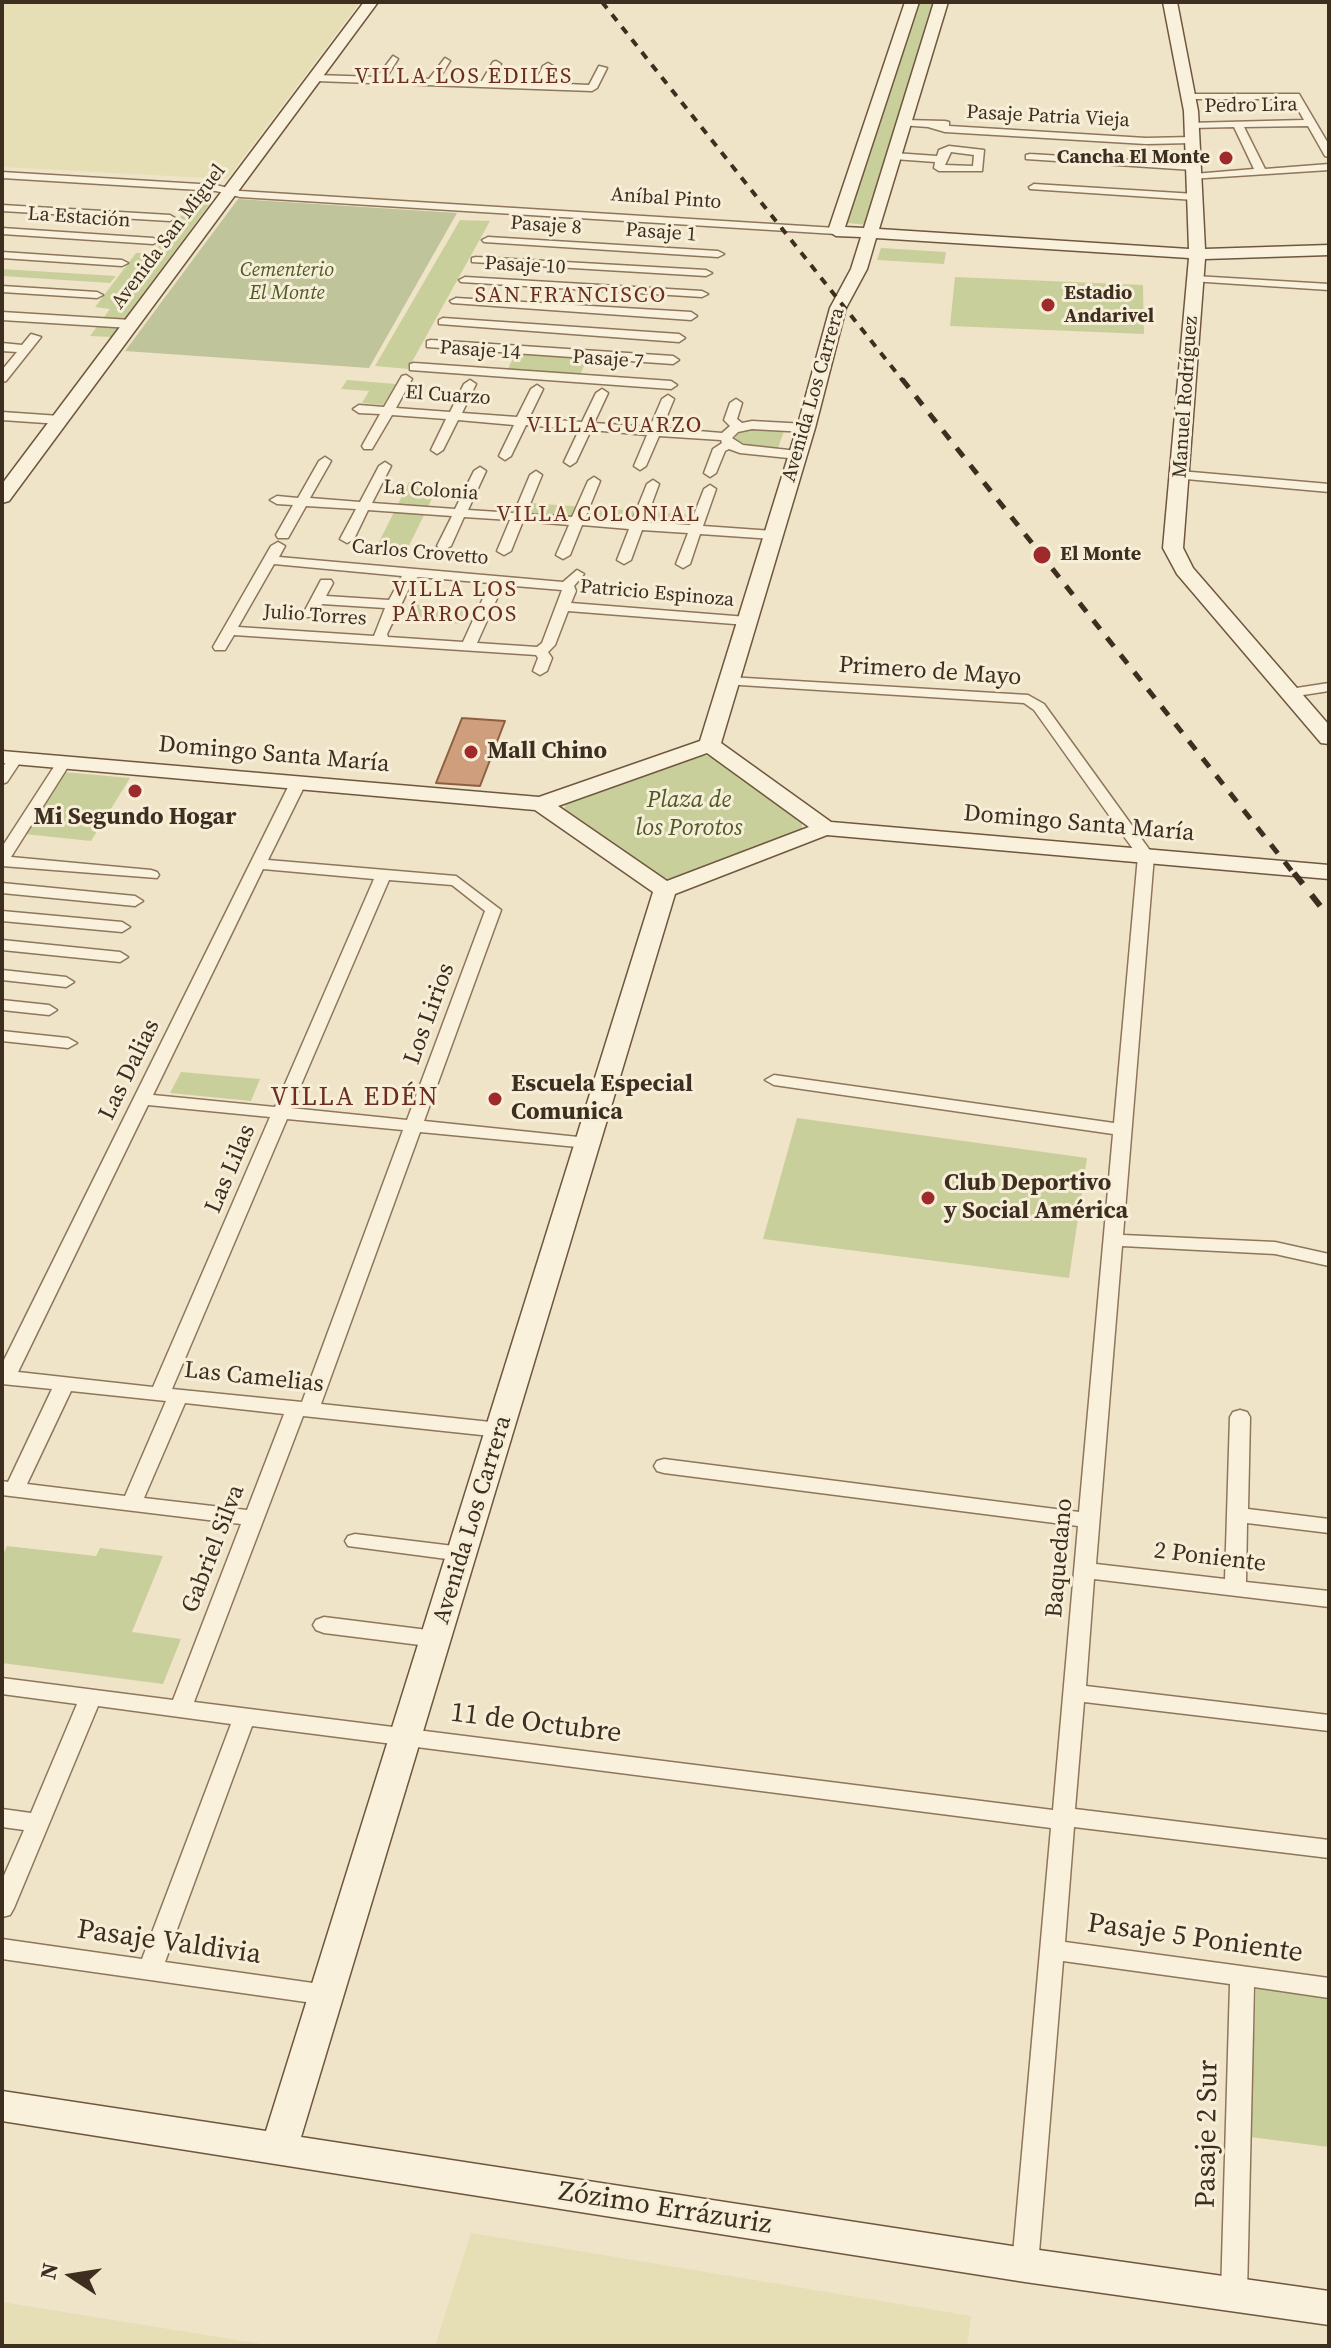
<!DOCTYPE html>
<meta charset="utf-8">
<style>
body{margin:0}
#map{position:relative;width:1331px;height:2348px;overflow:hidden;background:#f0e4c8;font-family:"Source Serif 4",serif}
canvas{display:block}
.frame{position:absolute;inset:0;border:4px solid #3d2e20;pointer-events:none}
.north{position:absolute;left:32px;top:2236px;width:80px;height:80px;-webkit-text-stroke:6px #f7eed8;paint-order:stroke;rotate:282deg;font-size:22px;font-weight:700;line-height:32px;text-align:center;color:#3d2e20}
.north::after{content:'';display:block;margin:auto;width:28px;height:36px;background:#3d2e20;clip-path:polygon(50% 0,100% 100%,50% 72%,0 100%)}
</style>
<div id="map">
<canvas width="1331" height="2348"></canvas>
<div class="frame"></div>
<div class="north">N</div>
</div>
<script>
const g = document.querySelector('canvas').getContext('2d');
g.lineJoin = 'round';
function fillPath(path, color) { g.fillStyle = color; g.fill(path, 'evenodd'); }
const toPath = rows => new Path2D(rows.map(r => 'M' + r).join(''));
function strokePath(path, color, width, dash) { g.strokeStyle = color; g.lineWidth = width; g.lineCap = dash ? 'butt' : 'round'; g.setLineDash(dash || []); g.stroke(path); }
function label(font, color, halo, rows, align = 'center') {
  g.font = font + ' "Source Serif 4",serif'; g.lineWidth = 6; g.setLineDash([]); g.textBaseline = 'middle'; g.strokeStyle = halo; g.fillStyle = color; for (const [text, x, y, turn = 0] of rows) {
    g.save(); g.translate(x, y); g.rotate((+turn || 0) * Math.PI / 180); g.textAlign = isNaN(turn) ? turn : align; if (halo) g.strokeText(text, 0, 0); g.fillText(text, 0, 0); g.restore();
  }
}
fillPath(toPath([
 [2,2,360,2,227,179,2,167],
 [471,2233,971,2316,967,2346,435,2346],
 [2,2302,274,2346,2,2346]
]), '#e6deb5');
fillPath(toPath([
 [918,2,934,2,869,225,847,223,844,221,871,152],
 [193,200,211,202,111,337,90,336,110,309,95,307,136,253,153,253],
 [460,220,490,221,408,369,375,366],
 [881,248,946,252,944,264,877,260],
 [2,269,116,276,110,283,2,276],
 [955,277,1143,285,1144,334,950,326],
 [516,352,588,357,580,375,507,371],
 [347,380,396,384,383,405,362,403,369,391,341,389],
 [754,429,784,431,778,448,748,446,735,438,737,434],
 [409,482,439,484,406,552,375,550],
 [531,503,693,515,691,523,684,525,527,513],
 [410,604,470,609,463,624,403,620],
 [704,755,718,759,802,821,802,830,681,876,666,879,661,878,564,809,567,801,694,756],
 [64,772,130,778,91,841,24,834],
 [181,1072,260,1079,251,1101,170,1093],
 [797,1118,1087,1158,1069,1278,763,1239],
 [7,1546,96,1556,100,1548,163,1556,132,1632,181,1639,163,1684,2,1663,2,1556],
 [1256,1988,1329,1996,1329,2147,1250,2137]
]), '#c9cf9b');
fillPath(toPath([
 [238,199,457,213,369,368,125,351]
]), '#bfc49a');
const building = toPath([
 [462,718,505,721,480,786,436,783,462,718]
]);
fillPath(building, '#cf9f7d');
strokePath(building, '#8d5f41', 2);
const street = toPath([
 [393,56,398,59,386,78,429,79,445,58,450,61,439,79,482,81,493,62,496,61,501,64,491,81,535,83,543,66,548,63,553,66,544,83,589,85,599,66,607,68,597,88,592,91,316,81,311,78,316,75,377,77,393,56],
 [1189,94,1299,94,1329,145,1329,157,1325,156,1308,126,1244,127,1265,169,1329,164,1329,170,1190,179,1189,177,1194,174,1254,169,1234,127,1192,128,1187,125,1188,123,1304,120,1292,99,1185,99,1184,97,1189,94],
 [904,120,945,121,949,122,949,126,1146,138,1192,137,1197,140,1192,143,1146,144,945,132,928,127,900,125,900,121,904,120],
 [949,146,984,150,982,171,939,171,934,168,935,162,894,159,889,156,894,153,937,156,939,150,949,146],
 [951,152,974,155,973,166,945,165,951,152],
 [1030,154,1193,164,1198,167,1193,170,1026,159,1026,155,1030,154],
 [2,172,216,185,240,191,836,228,842,231,836,234,240,197,216,191,2,178,2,172],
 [1034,184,1195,194,1200,197,1195,200,1030,189,1029,187,1034,184],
 [2,205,170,215,175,218,170,221,2,211,2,205],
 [2,228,153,238,159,241,153,244,2,234,2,228],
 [488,237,718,251,724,254,718,257,484,242,482,240,488,237],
 [2,252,122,260,128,263,122,266,2,258,2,252],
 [476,257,706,270,712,273,706,276,472,262,472,258,476,257],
 [1195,276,1329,284,1329,290,1191,281,1189,279,1195,276],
 [465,277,702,291,708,294,702,297,461,282,459,280,465,277],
 [2,286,97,292,103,295,97,298,2,292,2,286],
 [456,298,691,312,697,316,691,320,452,303,450,301,456,298],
 [2,312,131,320,137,324,131,328,2,320,2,312],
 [443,318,679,334,685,338,679,342,439,324,439,320,443,318],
 [31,334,41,337,6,381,2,382,2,370,17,352,2,351,2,343,22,345,31,334],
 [431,340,673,356,679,360,673,364,427,347,427,341,431,340],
 [414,363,671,381,677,385,671,389,410,370,410,364,414,363],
 [406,375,412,379,396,408,450,412,464,384,470,380,476,384,462,413,517,417,531,389,537,385,543,389,529,418,582,422,596,393,602,389,608,393,594,423,650,427,662,399,668,395,674,399,662,428,722,433,730,426,724,420,730,403,736,399,742,403,737,419,742,423,752,421,806,424,812,428,806,432,752,429,738,432,732,438,743,445,798,451,804,455,798,459,740,453,729,449,725,451,716,473,710,477,704,473,713,449,722,443,721,440,659,436,646,466,640,470,634,466,647,435,591,430,576,462,570,466,564,462,579,430,526,425,511,456,505,460,499,456,514,425,458,420,443,450,437,454,431,450,446,419,392,415,372,449,364,449,362,446,380,414,359,413,353,409,359,405,384,407,402,376,406,375],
 [2,412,60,416,66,420,60,424,2,420,2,412],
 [325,457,331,461,310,498,360,502,379,466,385,462,391,466,372,503,455,509,474,471,480,467,486,471,468,510,514,513,530,475,536,471,542,475,526,514,572,517,588,481,594,477,600,481,585,518,632,521,647,484,653,480,659,484,645,522,690,525,704,489,710,485,716,489,703,526,773,531,780,535,773,539,700,534,690,564,683,568,676,564,688,533,642,530,631,560,624,564,617,560,629,529,582,525,570,555,563,559,556,555,569,525,523,521,511,551,504,555,497,551,510,520,464,517,451,546,444,550,437,546,452,516,368,510,354,539,347,543,340,539,356,509,306,506,288,538,278,538,276,535,293,505,277,504,270,500,277,496,298,498,319,461,325,457],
 [1180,471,1329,484,1329,492,1175,478,1174,475,1180,471],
 [278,542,285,546,279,557,563,582,577,570,584,574,574,586,576,591,571,603,747,617,754,621,747,625,568,611,555,645,548,652,552,658,547,671,540,675,533,671,538,658,536,655,234,635,225,650,215,650,213,647,271,546,278,542],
 [274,564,402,576,389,600,326,596,333,583,331,580,321,580,303,614,305,617,315,617,322,604,385,608,374,636,238,627,274,564],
 [418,577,490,583,463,642,388,637,387,634,413,580,418,577],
 [503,585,562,590,542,643,537,647,477,643,503,585],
 [729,677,1028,695,1044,704,1154,856,1123,1235,1275,1242,1329,1254,1329,1266,1275,1254,1122,1246,1096,1564,1225,1579,1230,1417,1233,1412,1240,1410,1247,1412,1250,1417,1248,1509,1329,1519,1329,1533,1247,1523,1246,1582,1329,1591,1329,1607,1094,1579,1086,1686,1329,1715,1329,1731,1084,1702,1075,1809,1329,1840,1329,1858,1074,1827,1065,1942,1329,1978,1329,1998,1254,1987,1247,2294,1243,2302,1234,2306,1225,2302,1221,2294,1230,1984,1063,1961,1038,2265,1034,2273,1025,2277,1016,2273,1012,2265,1051,1828,252,1726,165,1962,327,1985,336,1988,339,1995,336,2002,327,2005,2,1959,2,1939,142,1959,231,1724,98,1706,14,1908,10,1915,2,1917,2,1880,24,1830,2,1827,2,1809,31,1813,77,1704,2,1694,2,1678,173,1700,241,1524,2,1495,2,1481,8,1482,52,1389,2,1384,2,1364,290,783,298,778,306,783,268,860,456,876,501,910,424,1121,588,1138,597,1143,588,1148,420,1132,321,1404,500,1423,507,1425,510,1430,507,1435,500,1437,303,1416,194,1702,1053,1810,1078,1526,664,1473,657,1471,654,1466,657,1461,664,1459,1079,1512,1113,1134,774,1085,765,1080,774,1075,1114,1123,1138,856,1034,710,1024,703,724,684,722,681,729,677],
 [263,869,374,879,275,1107,153,1095,263,869],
 [389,880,452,885,485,911,407,1120,291,1108,389,880],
 [148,1105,270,1117,153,1387,18,1372,148,1105],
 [287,1119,403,1130,302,1402,172,1389,287,1119],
 [71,1391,166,1401,125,1496,27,1484,71,1391],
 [185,1403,284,1414,247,1510,144,1498,185,1403],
 [1329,683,1329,691,1290,697,1283,693,1290,689,1329,683],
 [16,754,23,758,7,782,2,784,2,768,11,755,16,754],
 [64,758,71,762,11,857,151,870,157,872,159,875,157,878,2,866,2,847,59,759,64,758],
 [2,883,135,896,143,901,135,906,2,893,2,883],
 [2,911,122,922,130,927,122,932,2,921,2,911],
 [2,940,120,952,128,957,120,962,2,950,2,940],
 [2,970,66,977,74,982,66,987,2,980,2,970],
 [2,1000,49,1005,57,1010,49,1015,2,1010,2,1000],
 [2,1031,68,1038,77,1043,68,1048,2,1041,2,1031],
 [355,1534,462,1547,469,1549,472,1554,469,1559,462,1561,348,1546,345,1541,348,1536,355,1534],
 [324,1617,436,1631,444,1633,447,1639,444,1645,436,1647,324,1633,316,1630,313,1625,316,1620,324,1617]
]);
const secondary = toPath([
 [364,2,378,2,9,501,2,503,2,484,364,2],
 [905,2,919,2,845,227,864,228,934,2,948,2,879,229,1189,249,1184,111,1163,2,1177,2,1198,111,1205,249,1329,245,1329,255,1205,259,1183,548,1193,568,1329,725,1329,744,1321,743,1177,574,1163,548,1189,258,876,238,867,269,846,308,815,428,721,743,831,822,1329,865,1329,879,827,835,675,894,301,2137,1025,2248,1329,2291,1329,2325,1025,2282,2,2121,2,2091,266,2131,653,892,535,810,2,763,2,751,539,797,700,741,797,428,830,308,851,269,861,237,836,236,828,231,905,2],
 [707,753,809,827,667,881,558,806,707,753]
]);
strokePath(street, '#8d765c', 3);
strokePath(secondary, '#6f573f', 3);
fillPath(street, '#faf1dc');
fillPath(secondary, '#faf1dc');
strokePath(toPath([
 [602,2,903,381]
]), '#3d2e20', 4, [8, 8]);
strokePath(toPath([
 [902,379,1295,875]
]), '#3d2e20', 5, [11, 11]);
strokePath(toPath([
 [1294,873,1329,917]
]), '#3d2e20', 6, [14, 14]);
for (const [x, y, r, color] of [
 [1226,158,8,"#9e2a2b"],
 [1048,305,8,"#9e2a2b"],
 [1042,555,10,"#9e2a2b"],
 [471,752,8,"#9e2a2b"],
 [135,791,8,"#9e2a2b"],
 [495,1099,8,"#9e2a2b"],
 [928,1198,8,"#9e2a2b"]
]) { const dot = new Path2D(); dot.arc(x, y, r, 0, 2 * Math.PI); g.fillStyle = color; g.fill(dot); strokePath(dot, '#f7eed8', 3); }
label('20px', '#3d2e20', '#f7eed8', [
 ["Pedro Lira",1251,106,-1],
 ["Pasaje Patria Vieja",1048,117,3],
 ["Aníbal Pinto",666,199,4],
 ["La Estación",79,218,4],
 ["Pasaje 8",546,226,4],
 ["Pasaje 1",661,233,4],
 ["Avenida San Miguel",169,237,-53],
 ["Pasaje 10",525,266,3],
 ["Pasaje 14",480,351,4],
 ["Pasaje 7",608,360,4],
 ["Avenida Los Carrera",814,395,-74],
 ["El Cuarzo",448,396,4],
 ["Manuel Rodríguez",1186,397,-86],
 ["La Colonia",431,491,4],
 ["Carlos Crovetto",420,553,5],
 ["Patricio Espinoza",657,594,5],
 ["Julio Torres",315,616,4]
]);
label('bold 20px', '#3d2e20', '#f7eed8', [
 ["Cancha El Monte",1210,158,"right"],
 ["Estadio",1064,294],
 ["Andarivel",1064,317],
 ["El Monte",1060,555]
], 'left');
label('italic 20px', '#4d5a26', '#f7eed8', [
 ["Cementerio",287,271],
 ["El Monte",287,294]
]);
g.letterSpacing = '2px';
label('22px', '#6b2e1e', '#f7eed8', [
 ["VILLA LOS EDILES",464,77],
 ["SAN FRANCISCO",571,296],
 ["VILLA CUARZO",615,426],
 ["VILLA COLONIAL",599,515],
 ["VILLA LOS",455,590],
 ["PÁRROCOS",455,615]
]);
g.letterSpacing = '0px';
label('24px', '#3d2e20', '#f7eed8', [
 ["Primero de Mayo",930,672,4],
 ["Domingo Santa María",274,755,5],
 ["Domingo Santa María",1079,824,5],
 ["Los Lirios",430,1014,-70],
 ["Las Dalias",130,1070,-64],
 ["Las Lilas",231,1169,-67],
 ["Las Camelias",254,1378,6],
 ["Avenida Los Carrera",473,1520,-73],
 ["Gabriel Silva",214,1549,-69],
 ["Baquedano",1060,1558,-85],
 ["2 Poniente",1210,1558,7]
]);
label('bold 24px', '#3d2e20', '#f7eed8', [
 ["Mall Chino",487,752],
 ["Mi Segundo Hogar",135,818,"center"],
 ["Escuela Especial",511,1085],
 ["Comunica",511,1113],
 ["Club Deportivo",944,1184],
 ["y Social América",944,1212]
], 'left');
label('italic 24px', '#4d5a26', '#f7eed8', [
 ["Plaza de",689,801],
 ["los Porotos",689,829]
]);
g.letterSpacing = '2px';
label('26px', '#6b2e1e', '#f7eed8', [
 ["VILLA EDÉN",355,1098]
]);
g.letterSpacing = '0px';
label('28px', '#3d2e20', '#f7eed8', [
 ["11 de Octubre",536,1724,7],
 ["Pasaje 5 Poniente",1195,1939,8],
 ["Pasaje Valdivia",169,1943,8],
 ["Pasaje 2 Sur",1208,2134,-89],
 ["Zózimo Errázuriz",665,2209,9]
]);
</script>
